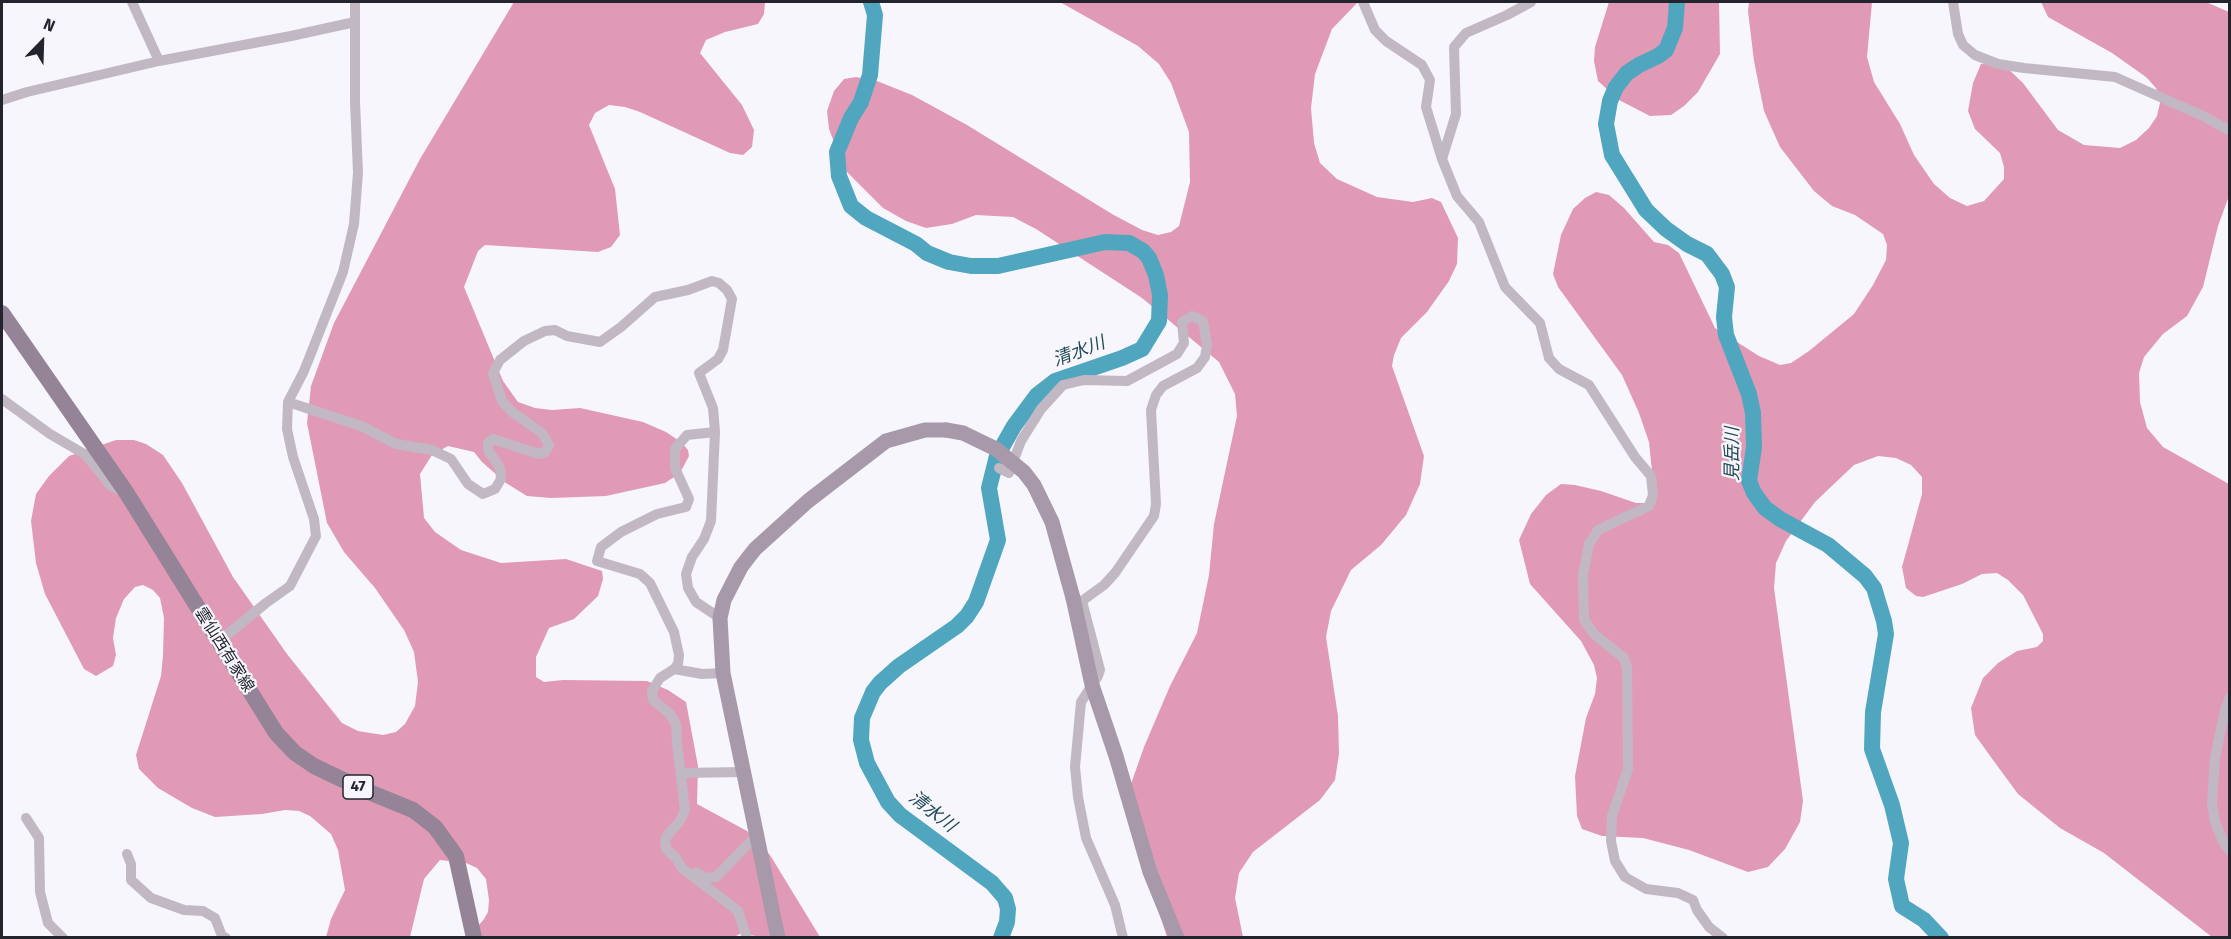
<!DOCTYPE html>
<meta charset="utf-8">
<style>
body{margin:0}
#map{position:relative;width:2231px;height:939px;overflow:hidden;background:#f6f6fc;font-family:"Fira Sans",sans-serif}
canvas{display:block}
.frame{position:absolute;inset:0;border:3px solid #24242f;pointer-events:none}
.north{position:absolute;left:12px;top:12px;width:60px;height:60px;-webkit-text-stroke:4px #f6f6fc;paint-order:stroke;rotate:23deg;font-size:16px;font-weight:700;line-height:24px;text-align:center;color:#24242f}
.north::after{content:'';display:block;margin:auto;width:21px;height:27px;background:#24242f;clip-path:polygon(50% 0,100% 100%,50% 72%,0 100%)}
</style>
<div id="map">
<canvas width="2231" height="939"></canvas>
<div class="frame"></div>
<div class="north">N</div>
</div>
<script>
const g = document.querySelector('canvas').getContext('2d');
g.lineJoin = 'round';
function fillPath(path, color) { g.fillStyle = color; g.fill(path, 'evenodd'); }
const toPath = rows => new Path2D(rows.map(r => 'M' + r).join(''));
function strokePath(path, color, width, dash) { g.strokeStyle = color; g.lineWidth = width; g.lineCap = dash ? 'butt' : 'round'; g.setLineDash(dash || []); g.stroke(path); }
function label(font, color, halo, rows, align = 'center') {
  g.font = font + ' "Fira Sans","Noto Sans JP",sans-serif'; g.lineWidth = 4.5; g.setLineDash([]); g.textBaseline = 'middle'; g.strokeStyle = halo; g.fillStyle = color; for (const [text, x, y, turn = 0] of rows) {
    g.save(); g.translate(x, y); g.rotate((+turn || 0) * Math.PI / 180); g.textAlign = isNaN(turn) ? turn : align; if (halo) g.strokeText(text, 0, 0); g.fillText(text, 0, 0); g.restore();
  }
}
fillPath(toPath([
 [514,2,765,2,764,14,758,24,725,32,706,40,700,53,742,105,754,130,752,147,743,155,730,153,640,112,625,107,609,105,595,113,589,125,615,189,620,235,611,247,598,252,485,245,478,251,464,287,503,381,518,402,535,408,552,410,580,408,643,422,666,432,681,442,688,450,689,456,680,473,665,483,606,496,551,498,527,496,506,483,482,462,474,452,448,446,432,455,420,474,424,518,435,532,461,550,501,563,566,559,602,571,603,579,598,596,574,619,549,628,536,657,536,677,544,682,563,680,647,681,668,690,686,702,698,766,697,804,747,831,770,855,820,937,760,937,741,933,733,938,469,937,484,919,488,912,489,900,486,879,477,868,466,863,440,860,424,879,410,937,326,937,331,919,345,890,338,850,331,834,310,816,299,811,285,810,262,814,215,817,192,808,158,788,139,769,136,755,161,676,163,655,164,618,160,598,153,590,143,585,135,587,124,599,116,618,113,638,116,655,113,666,96,676,84,669,45,594,36,563,31,521,36,494,49,476,69,456,116,440,134,440,146,444,163,455,182,483,233,577,287,654,342,723,358,731,383,735,396,732,405,724,415,706,418,682,414,652,404,630,375,588,344,552,327,523,307,423,311,386,334,323,420,159],
 [1060,2,1358,2,1332,29,1315,74,1311,108,1314,143,1320,163,1337,179,1377,197,1413,202,1432,198,1441,202,1458,238,1457,264,1449,281,1427,312,1401,338,1394,355,1392,366,1424,456,1420,484,1406,515,1381,545,1351,570,1331,611,1326,637,1338,716,1339,754,1335,780,1320,800,1253,852,1239,873,1235,898,1243,937,1167,937,1138,849,1131,784,1144,747,1170,686,1197,633,1209,575,1214,524,1237,416,1235,394,1219,362,1142,298,1036,229,1013,217,976,215,952,224,926,228,906,221,883,208,845,170,829,129,827,111,834,91,844,79,856,77,877,81,912,95,967,125,1112,214,1142,230,1158,235,1171,232,1179,226,1190,182,1189,132,1171,83,1159,64,1138,46],
 [1609,2,1719,2,1720,54,1698,92,1684,106,1671,115,1650,116,1619,100,1598,81,1594,61,1595,47],
 [1749,2,1872,2,1867,57,1874,82,1900,124,1914,155,1934,184,1950,198,1967,206,1984,201,2004,179,2004,167,2000,153,1975,129,1968,111,1973,83,1981,64,2002,63,2023,83,2058,130,2084,145,2120,148,2136,140,2149,128,2157,116,2160,103,2156,88,2146,77,2112,53,2048,17,2041,2,2206,2,2229,12,2229,196,2218,226,2203,287,2187,316,2163,334,2144,357,2139,373,2140,402,2147,428,2163,447,2229,484,2229,937,2212,937,2104,853,2060,828,2018,794,1993,760,1975,735,1971,708,1983,678,1998,663,2017,651,2037,647,2043,641,2043,634,2023,595,2008,580,1997,573,1982,574,1962,584,1923,597,1916,596,1906,588,1902,567,1922,494,1922,477,1911,465,1896,458,1878,456,1854,465,1815,502,1786,541,1776,563,1774,588,1803,801,1800,822,1785,849,1768,867,1748,872,1689,850,1643,838,1602,836,1582,829,1577,816,1575,776,1586,718,1595,694,1597,678,1594,665,1581,641,1530,584,1519,540,1531,514,1546,495,1561,484,1575,485,1601,491,1636,503,1647,503,1653,481,1649,442,1639,413,1622,375,1558,287,1553,274,1561,235,1573,209,1585,198,1596,192,1609,195,1624,208,1654,242,1668,245,1679,253,1715,328,1759,356,1780,365,1791,363,1809,351,1854,314,1873,285,1886,260,1887,245,1883,234,1855,215,1832,206,1814,191,1780,147,1764,111,1754,61,1748,11]
]), '#e19ab5');
strokePath(toPath([
 [871,2,875,15,870,75,861,102,851,118,837,152,839,176,851,206,866,218,916,244,927,253,949,262,971,266,998,266,1105,242,1129,243,1143,251,1149,258,1156,275,1160,295,1159,321,1142,349,1122,358,1055,381,1037,395,1014,426,997,456,989,488,998,540,976,602,967,616,957,626,899,666,880,683,873,692,862,718,861,740,867,763,888,802,900,815,992,883,1005,898,1008,909,1007,922,1001,938],
 [1677,2,1675,28,1666,50,1658,56,1639,65,1627,73,1616,87,1610,101,1606,124,1612,155,1646,210,1666,229,1687,244,1707,254,1722,274,1727,287,1724,317,1726,335,1749,394,1753,413,1754,447,1749,481,1754,493,1765,508,1780,519,1828,545,1865,576,1874,588,1884,621,1886,634,1873,712,1872,749,1892,805,1901,843,1896,879,1902,906,1924,920,1941,938]
]), '#50a6be', 16);
strokePath(toPath([
 [132,2,159,61],
 [1363,2,1375,30,1386,41,1422,65,1430,80,1426,107,1442,159,1457,196,1479,222,1505,287,1540,323,1549,358,1559,369,1589,385,1635,457,1651,476,1653,495,1649,506,1598,530,1589,544,1583,575,1584,620,1594,634,1624,658,1627,668,1628,769,1612,816,1611,841,1615,861,1625,877,1646,889,1678,893,1693,900,1697,910,1709,927,1723,938],
 [1953,2,1958,34,1963,45,1975,55,1998,64,2024,68,2115,77,2203,116,2230,131],
 [2,100,27,92,159,61,291,36,355,22],
 [1442,159,1456,114,1454,47,1466,33,1507,15,1531,2],
 [2,399,50,434,86,455,111,486,124,492],
 [288,402,361,426,396,444,432,450,451,459,468,484,483,494,495,489,501,479,500,468,488,450,488,443,493,439,539,454,545,452,549,445,542,433,511,411,502,401,493,373,500,360,524,341,545,331,555,330,567,336,600,342,621,327,655,297,688,290,712,281,719,283,727,290,732,299,723,350,718,359,699,373,713,408,715,432,711,521,704,539,692,557,686,574,688,588,696,602,720,618],
 [715,432,687,435,675,449,675,468,689,499,686,507,657,514,621,532,601,547,597,561,640,574,650,583,674,632,679,655,678,664,674,669,660,678,652,691,653,700,670,714,676,724,677,743,685,810,680,821,667,836,665,841,666,849,676,858,682,868,738,911,747,938],
 [999,468,1009,473,1021,441,1041,409,1063,385,1084,380,1127,381,1177,354,1184,343,1182,322,1192,316,1203,321,1207,345,1205,357,1197,368,1163,386,1156,395,1151,410,1156,504,1154,516,1115,573,1104,585,1082,601,1100,670,1098,676,1081,702,1075,767,1078,797,1086,838,1115,905,1123,938],
 [218,642,266,603,290,586,316,536,314,519,293,457,287,429,288,402,304,371,343,272,354,224,358,173,355,102,355,2],
 [674,669,702,674,723,673],
 [2230,697,2225,710,2215,758,2212,803,2215,822,2224,843,2230,851],
 [682,773,743,772],
 [26,818,39,838,40,892,48,923,63,938],
 [127,854,131,864,131,880,151,898,184,910,203,911,215,918,222,936,226,938],
 [696,872,706,878,716,877,757,835]
]), '#c2b8c4', 10);
strokePath(toPath([
 [1073,598,1092,685,1116,756,1150,872,1177,938],
 [778,938,723,673,720,618,724,600,741,567,755,549,808,501,886,441,925,430,946,430]
]), '#a899aa', 15);
strokePath(toPath([
 [2,313,126,492,276,733,295,753,314,766,364,790,413,810,435,827,456,856,474,938]
]), '#958398', 16);
strokePath(toPath([
 [946,430,963,433,996,449,1024,472,1034,485,1052,522,1073,598]
]), '#a899aa', 15);
for (const [x, y, w] of [
 [358,787,30]
]) { const box = new Path2D(); box.roundRect(x - w / 2, y - 12, w, 24, 4.5); g.fillStyle = '#f6f6fc'; g.fill(box); strokePath(box, '#24242f', 1.5); }
label('bold 15px', '#24242f', null, [
 ["47",358,787]
]);
label('16px', '#24242f', '#f6f6fc', [
 ["雲仙西有家線",224,650,58]
]);
label('italic 18px', '#224954', '#f6f6fc', [
 ["清水川",1079,352,-21],
 ["見岳川",1733,454,-90],
 ["清水川",932,812,38]
]);
</script>
